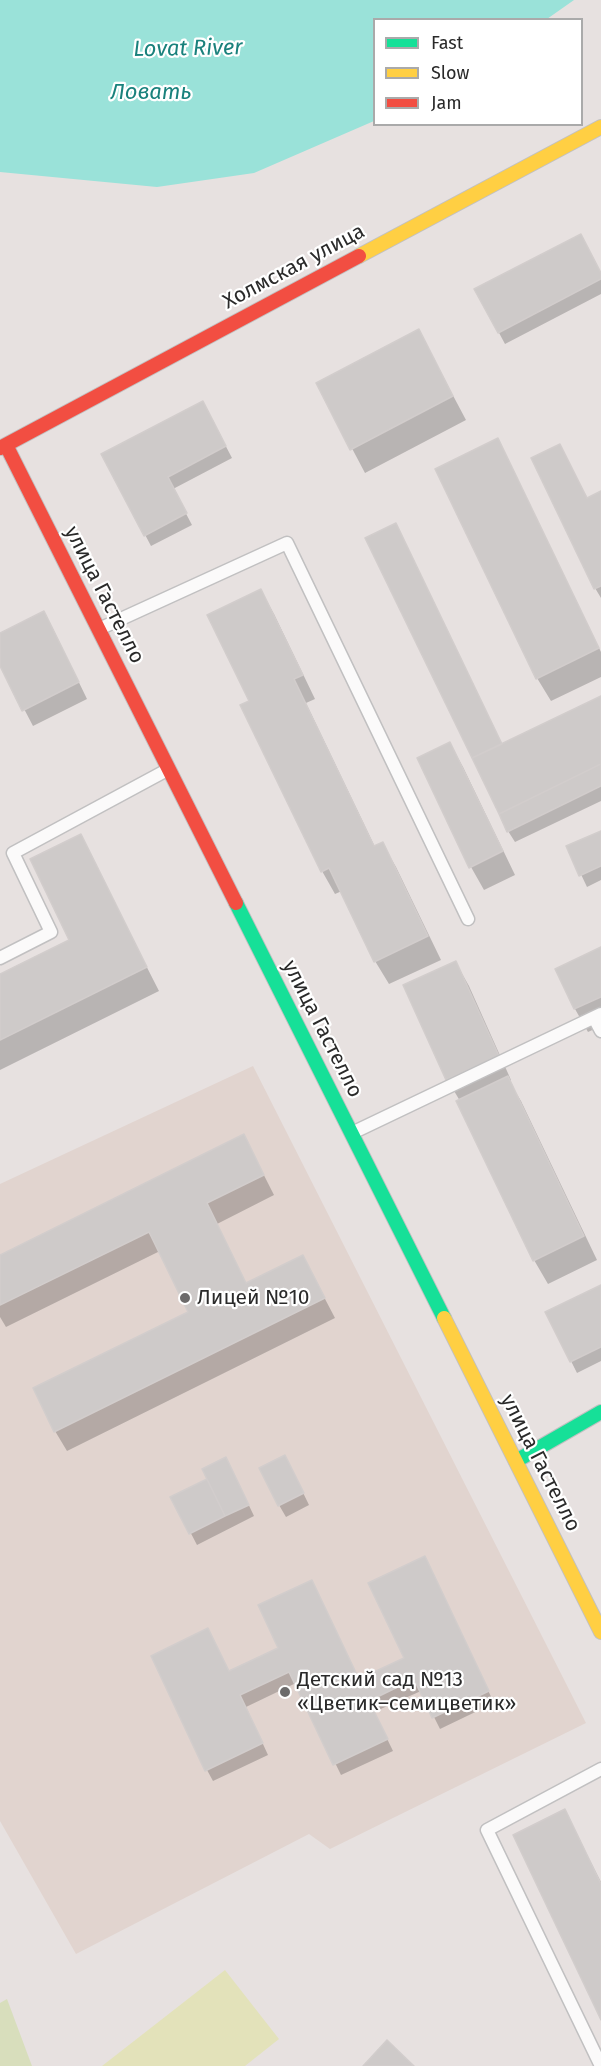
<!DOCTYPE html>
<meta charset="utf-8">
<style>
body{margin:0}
#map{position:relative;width:601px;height:2066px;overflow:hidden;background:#e7e1e0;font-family:"Fira Sans",sans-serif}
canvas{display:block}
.legend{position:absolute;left:373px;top:18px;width:210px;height:108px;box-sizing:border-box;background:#fff;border:2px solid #aaa;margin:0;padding:8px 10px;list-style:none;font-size:18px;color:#2a2a2a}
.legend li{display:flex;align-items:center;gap:12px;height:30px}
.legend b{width:30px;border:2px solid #aaa}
</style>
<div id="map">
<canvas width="601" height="2066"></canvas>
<ul class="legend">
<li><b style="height:8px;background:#16e098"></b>Fast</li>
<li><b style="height:8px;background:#ffcf43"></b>Slow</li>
<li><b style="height:8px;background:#f24e42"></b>Jam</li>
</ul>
</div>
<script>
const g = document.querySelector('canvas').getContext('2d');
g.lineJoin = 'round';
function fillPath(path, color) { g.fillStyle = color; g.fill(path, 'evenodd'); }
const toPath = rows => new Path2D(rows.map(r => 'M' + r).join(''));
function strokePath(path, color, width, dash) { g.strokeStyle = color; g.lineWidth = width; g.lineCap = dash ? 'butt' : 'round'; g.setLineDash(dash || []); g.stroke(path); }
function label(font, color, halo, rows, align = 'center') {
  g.font = font + ' "Fira Sans",sans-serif'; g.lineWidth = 4.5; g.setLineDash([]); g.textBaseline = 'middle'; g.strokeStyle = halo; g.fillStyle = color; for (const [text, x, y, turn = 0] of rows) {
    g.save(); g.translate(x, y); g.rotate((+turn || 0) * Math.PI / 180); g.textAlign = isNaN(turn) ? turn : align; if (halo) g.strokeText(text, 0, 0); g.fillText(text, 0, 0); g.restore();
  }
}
fillPath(toPath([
 [253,1066,586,1723,330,1849,309,1834,76,1954,0,1821,0,1184]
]), '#e1d4cf');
fillPath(toPath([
 [7,1999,32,2066,0,2066,0,2003]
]), '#d8debc');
fillPath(toPath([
 [225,1970,279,2039,245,2066,102,2066]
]), '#e3e2ba');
fillPath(toPath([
 [0,0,574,0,547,19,374,20,374,121,254,173,157,187,0,172]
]), '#9ae2d9');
fillPath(toPath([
 [601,274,601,294,505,344,476,290],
 [431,354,466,420,365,473,318,384],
 [209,414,232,458,173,489,192,525,151,546,103,455],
 [497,440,510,464,601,652,601,677,551,701,537,678],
 [560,446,588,499,601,493,601,598,595,588],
 [261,591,274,614,315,699,306,703,375,847,382,843,396,867,441,960,389,984,375,961,342,891,335,894,322,871,251,702],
 [53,629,87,699,33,726,0,663,0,635],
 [450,744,463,767,515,875,484,890,471,867],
 [601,766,601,801,515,842,508,831],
 [601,832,601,880,587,887,568,847],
 [80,836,159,991,0,1070,0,976,71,940],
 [601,949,601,1026,588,1032,575,1009,557,970],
 [456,963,469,986,511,1080,509,1081,521,1101,597,1260,548,1284,534,1260,460,1101,447,1079],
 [244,1136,274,1195,217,1224,247,1285,303,1257,335,1318,67,1451,55,1431,190,1312,160,1251,6,1327,0,1317,0,1256],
 [601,1286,601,1361,577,1373,571,1361],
 [291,1468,309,1505,286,1517,279,1505],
 [232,1470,254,1516,197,1545,172,1497],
 [431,1569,494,1703,440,1729,421,1691,374,1712,393,1751,341,1775,296,1683,246,1707,268,1755,213,1781,207,1770,229,1673,280,1649,359,1680,406,1658],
 [565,1811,601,1882,601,2017]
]), '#0003');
const building = toPath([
 [581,234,601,273,601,279,498,333,474,289,581,234],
 [419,329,453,396,350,450,316,383,419,329],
 [203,401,226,446,168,477,187,513,144,536,101,454,203,401],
 [498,438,599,648,536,679,435,469,498,438],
 [560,444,587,498,601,491,601,586,594,589,531,458,560,444],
 [396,523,502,744,472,758,365,538,396,523],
 [261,589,303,675,294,679,374,846,383,842,428,936,374,962,329,868,321,872,240,705,249,701,207,615,261,589],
 [44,611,79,682,22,711,0,666,0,633,44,611],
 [601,696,601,764,499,814,472,758,601,696],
 [450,742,503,851,469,868,417,758,450,742],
 [601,764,601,786,507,832,499,814,601,764],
 [601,831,601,866,579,876,566,846,601,831],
 [81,834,147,967,0,1040,0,974,69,940,30,859,81,834],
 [601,947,601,997,574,1009,555,969,601,947],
 [456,961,499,1056,446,1080,403,985,456,961],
 [508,1076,584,1236,533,1261,456,1101,508,1076],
 [244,1134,264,1175,207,1203,246,1283,303,1255,325,1298,54,1432,33,1388,188,1312,149,1232,0,1305,0,1255,244,1134],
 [601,1285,601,1347,570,1362,545,1312,601,1285],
 [285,1455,304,1493,278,1506,259,1468,285,1455],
 [226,1457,249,1505,225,1516,202,1469,226,1457],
 [207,1479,225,1516,189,1534,170,1497,207,1479],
 [425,1556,489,1691,432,1718,414,1679,369,1701,388,1739,333,1765,289,1672,240,1695,263,1743,205,1771,151,1656,208,1628,229,1671,278,1648,258,1605,312,1580,359,1679,404,1658,368,1583,425,1556],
 [565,1809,601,1884,601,2020,513,1835,565,1809],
 [387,2040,414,2066,363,2066,387,2040]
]);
fillPath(building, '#cecac9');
strokePath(building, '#d2cdcc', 1.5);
const lane = toPath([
 [99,629,287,543,468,919],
 [0,958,51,932,13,853,167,770],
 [594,1018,601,1031],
 [352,1133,601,1014],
 [601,2066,487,1830,601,1769]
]);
const fast = toPath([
 [236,903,444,1318],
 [516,1461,601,1412]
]);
const slow = toPath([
 [359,256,601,127],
 [444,1318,601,1632]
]);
const jam = toPath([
 [6,445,236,903],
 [0,448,359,256]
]);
strokePath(lane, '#c1c0c1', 15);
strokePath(fast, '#c1c0c1', 16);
strokePath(slow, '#c1c0c1', 16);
strokePath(jam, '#c1c0c1', 16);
strokePath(lane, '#fbfafa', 12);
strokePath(fast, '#16e098', 14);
strokePath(slow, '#ffcf43', 14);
strokePath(jam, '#f24e42', 14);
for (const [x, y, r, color] of [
 [185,1298,6,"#6c6a6a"],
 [285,1692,6,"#6c6a6a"]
]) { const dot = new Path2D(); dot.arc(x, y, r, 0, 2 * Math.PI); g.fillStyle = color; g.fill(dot); strokePath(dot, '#fff', 2); }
label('21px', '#2a2a2a', '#fff', [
 ["Холмская улица",294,267,-28],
 ["улица Гастелло",104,595,63],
 ["улица Гастелло",322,1029,63],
 ["улица Гастелло",540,1463,63]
]);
label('21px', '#2a2a2a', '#fff', [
 ["Лицей №10",197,1298],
 ["Детский сад №13",297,1680],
 ["«Цветик–семицветик»",297,1704]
], 'left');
label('italic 22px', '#19817c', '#fff', [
 ["Lovat River",188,49,-1],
 ["Ловать",151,93]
]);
</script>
